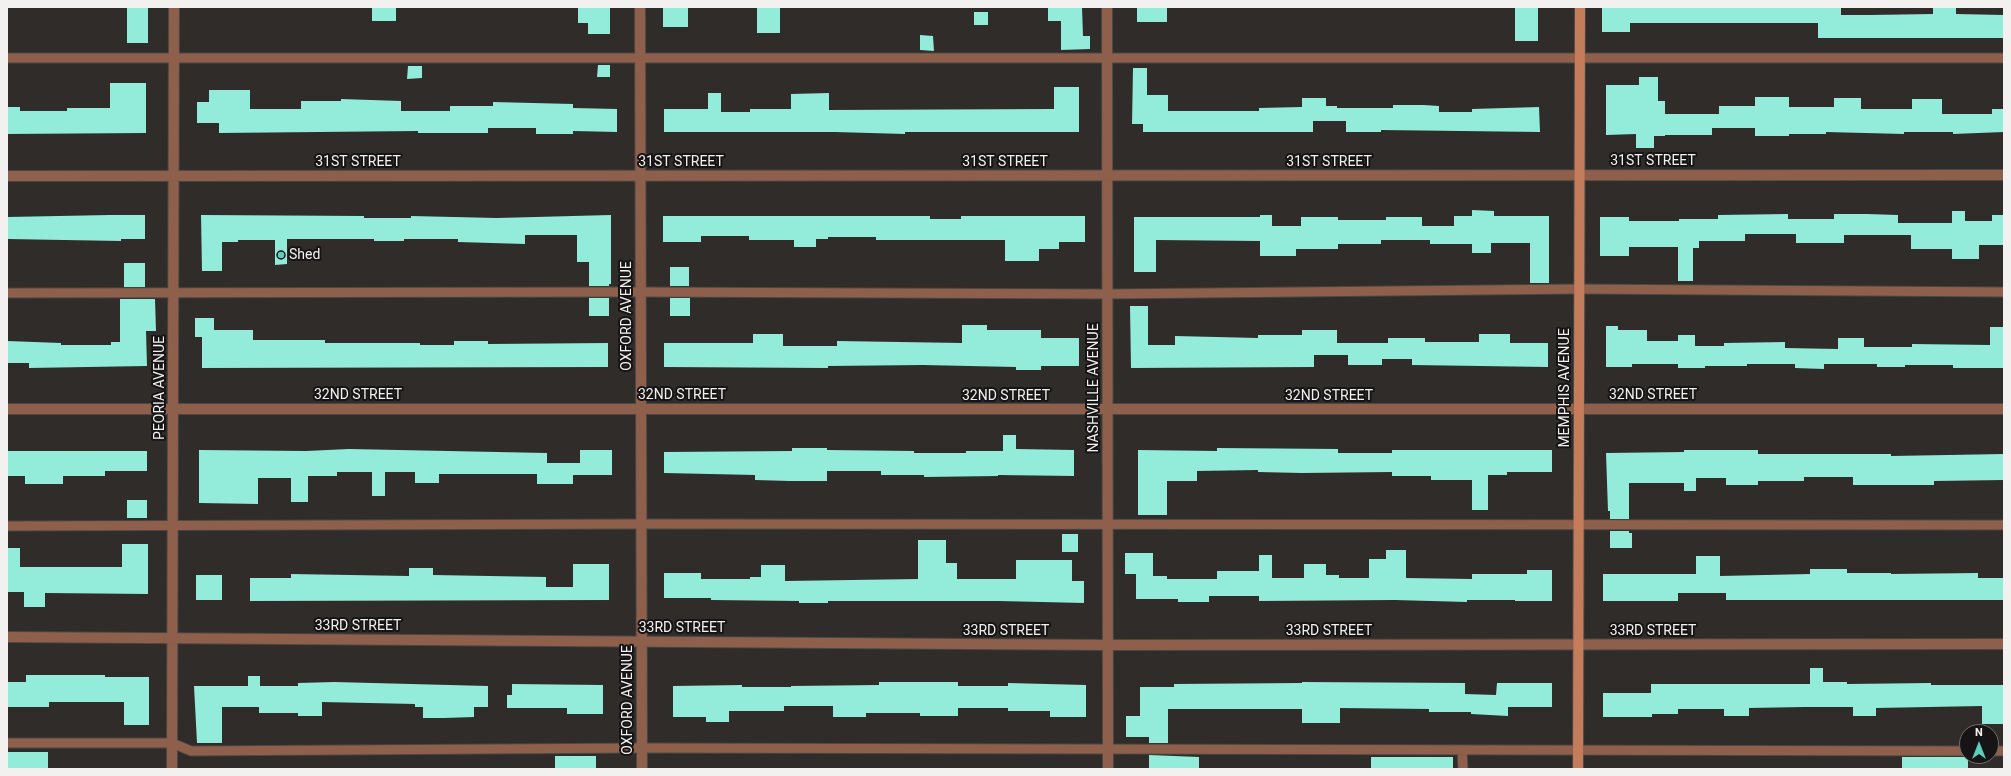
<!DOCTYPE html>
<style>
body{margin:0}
#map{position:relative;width:2011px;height:776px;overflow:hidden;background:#2f2c2a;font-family:Roboto,sans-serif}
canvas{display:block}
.frame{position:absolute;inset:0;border:8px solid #f3f1f0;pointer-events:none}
.north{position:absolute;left:1959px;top:724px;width:40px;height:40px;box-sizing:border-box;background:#161414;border:1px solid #6e6c6c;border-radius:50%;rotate:0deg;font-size:11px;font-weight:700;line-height:16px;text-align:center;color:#f3f1f0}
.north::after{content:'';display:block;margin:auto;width:14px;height:18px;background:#5dceb9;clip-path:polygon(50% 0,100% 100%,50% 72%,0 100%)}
</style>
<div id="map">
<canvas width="2011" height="776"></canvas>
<div class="frame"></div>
<div class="north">N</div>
</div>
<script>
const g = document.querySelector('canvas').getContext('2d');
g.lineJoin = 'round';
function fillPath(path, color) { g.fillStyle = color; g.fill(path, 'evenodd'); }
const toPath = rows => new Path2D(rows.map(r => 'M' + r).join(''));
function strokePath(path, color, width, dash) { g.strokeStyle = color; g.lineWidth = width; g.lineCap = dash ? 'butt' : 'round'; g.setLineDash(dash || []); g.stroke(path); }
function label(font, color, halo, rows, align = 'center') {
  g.font = font + ' Roboto,sans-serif'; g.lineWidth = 4; g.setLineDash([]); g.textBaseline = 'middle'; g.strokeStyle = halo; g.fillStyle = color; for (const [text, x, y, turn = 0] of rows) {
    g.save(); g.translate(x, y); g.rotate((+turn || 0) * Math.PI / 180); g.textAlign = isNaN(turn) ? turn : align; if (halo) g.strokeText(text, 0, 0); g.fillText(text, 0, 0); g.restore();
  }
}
fillPath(toPath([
 [127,7,148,7,148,43,127,43],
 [372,7,396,7,396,21,372,21],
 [578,7,610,7,610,34,588,34,588,23,578,23],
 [663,7,688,7,688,27,663,27],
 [757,7,780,7,780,33,757,33],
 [1048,7,1082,7,1083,36,1090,36,1090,49,1061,50,1061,21,1048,21],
 [1137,7,1167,7,1167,22,1137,22],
 [1515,7,1538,7,1538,41,1515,41],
 [1602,7,1841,7,1841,15,1870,15,1933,14,1933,7,1956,7,1956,14,2004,15,2004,38,1818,38,1818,23,1630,23,1630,32,1602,32],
 [974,12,988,12,988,25,974,25],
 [920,35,933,36,934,51,920,50],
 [598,65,610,65,610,77,597,77],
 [408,66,422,66,422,78,407,79],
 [1133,68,1147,68,1147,95,1168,95,1168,111,1259,111,1259,108,1302,107,1302,98,1326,98,1326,106,1337,106,1337,108,1393,108,1393,105,1424,105,1439,106,1439,112,1472,112,1472,109,1539,107,1540,132,1381,130,1381,132,1346,132,1346,121,1313,121,1313,132,1143,132,1143,124,1132,124],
 [1639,77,1658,77,1658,101,1665,101,1665,114,1719,114,1719,106,1755,106,1755,97,1789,97,1789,107,1834,107,1834,98,1861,98,1861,109,1912,109,1912,99,1942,99,1942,114,1992,114,1992,109,2004,109,2004,132,1953,134,1953,132,1904,132,1904,134,1826,132,1826,134,1789,134,1789,136,1755,136,1755,128,1712,128,1712,135,1665,135,1665,136,1654,136,1654,148,1636,148,1636,134,1606,135,1606,85,1639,85],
 [110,83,146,83,146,133,7,134,7,107,20,107,20,111,67,111,67,108,110,108],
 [1054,87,1079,87,1079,132,905,132,905,134,835,132,664,132,664,109,708,109,708,93,721,93,721,112,750,112,750,109,791,109,791,94,829,93,829,110,1054,109],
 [209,90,250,90,250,109,301,109,301,101,341,101,341,99,401,101,401,111,450,111,450,106,493,106,493,102,573,104,573,108,617,109,617,132,573,131,573,134,536,134,536,128,488,128,488,133,418,133,418,131,219,133,219,123,197,123,197,102,209,102],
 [1472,210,1494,211,1494,216,1549,216,1549,283,1530,283,1530,243,1491,243,1491,253,1472,253,1472,244,1430,244,1430,240,1381,240,1381,244,1338,244,1338,249,1296,249,1296,256,1260,256,1260,241,1156,240,1156,272,1134,272,1134,217,1260,217,1260,215,1272,215,1272,226,1301,226,1301,217,1338,217,1338,220,1386,220,1386,217,1422,217,1422,226,1454,226,1454,216,1472,216],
 [1952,211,1965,211,1965,221,1992,221,1992,215,2004,215,2004,245,1979,245,1979,259,1952,259,1952,249,1911,249,1911,235,1844,235,1844,243,1796,243,1796,234,1745,234,1745,241,1699,241,1699,248,1693,248,1693,281,1678,281,1678,247,1629,247,1629,256,1600,256,1600,217,1629,217,1629,221,1679,221,1679,219,1718,219,1718,215,1788,214,1788,219,1834,219,1834,214,1867,214,1898,215,1898,223,1952,223],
 [110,215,145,215,145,239,121,239,121,241,7,239,7,217],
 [201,215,364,216,364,218,411,218,411,216,497,218,611,215,611,284,609,284,609,286,589,286,589,262,577,262,577,235,525,235,525,244,458,242,458,239,404,239,404,241,374,241,374,239,287,239,287,264,275,265,275,240,238,240,238,242,222,242,222,271,202,271],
 [663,216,930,216,930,219,961,219,961,216,1085,216,1085,242,1059,242,1059,249,1039,249,1039,261,1005,261,1005,240,876,240,876,237,828,237,828,239,816,239,816,247,794,247,794,240,749,240,749,236,701,236,701,242,663,242],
 [124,263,145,263,145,287,124,287],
 [670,267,689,267,689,286,670,286],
 [589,298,609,298,609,316,589,316],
 [670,298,690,298,690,316,670,316],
 [120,299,155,299,156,331,146,331,147,366,29,368,29,363,7,363,7,341,61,343,61,345,111,345,111,342,120,342],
 [1130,306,1148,306,1148,345,1175,345,1175,336,1258,338,1258,335,1302,335,1302,330,1337,330,1337,343,1388,343,1388,338,1425,338,1425,342,1479,342,1479,334,1510,334,1510,343,1548,343,1548,367,1412,365,1412,359,1382,359,1382,365,1348,365,1348,355,1314,355,1314,367,1131,368],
 [195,318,214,318,214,330,253,330,253,340,325,340,325,343,420,343,420,345,454,345,454,341,488,341,488,344,608,343,608,367,202,368,202,337,195,337],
 [962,325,987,325,987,330,1041,330,1041,338,1079,338,1079,366,1041,366,1041,370,1016,370,1016,367,923,365,828,366,828,368,664,367,664,343,753,343,753,334,783,334,783,346,837,346,837,341,962,343],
 [1606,326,1618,326,1618,330,1647,330,1647,341,1678,341,1678,335,1695,335,1695,346,1724,346,1724,343,1785,342,1785,348,1838,349,1838,338,1864,338,1864,347,1912,347,1912,344,1990,345,1990,327,2004,327,2004,368,1953,368,1953,365,1905,365,1905,367,1877,367,1877,364,1824,364,1824,369,1795,368,1795,364,1747,364,1747,366,1705,366,1705,368,1678,368,1678,364,1632,364,1632,367,1606,367],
 [1003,435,1016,435,1016,449,1074,450,1074,476,998,475,998,476,924,477,924,475,881,475,881,471,827,471,827,481,790,481,755,480,755,475,664,473,664,452,792,451,792,448,827,448,827,450,914,451,914,453,966,453,966,451,1003,451],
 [1217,448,1338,449,1338,453,1392,453,1392,450,1552,450,1552,472,1507,472,1507,475,1488,475,1488,510,1472,510,1472,480,1431,480,1431,476,1392,476,1392,472,1302,473,1258,472,1258,470,1197,471,1197,481,1167,481,1167,515,1138,515,1138,450,1217,451],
 [349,449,547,453,547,463,580,463,580,450,612,450,612,475,573,475,573,484,537,484,537,474,439,474,439,483,415,483,415,472,385,472,385,496,372,496,372,472,337,472,337,476,308,476,308,502,291,502,291,478,258,478,258,504,199,503,199,450,306,451],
 [1684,450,1758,450,1758,454,1891,454,1891,456,2004,454,2004,480,1934,481,1934,485,1853,485,1853,477,1804,477,1804,481,1758,481,1758,485,1726,485,1726,478,1696,478,1696,491,1684,491,1684,483,1629,483,1629,519,1610,519,1610,511,1608,511,1606,453,1684,452],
 [7,451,147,451,147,471,105,471,105,476,63,476,63,484,25,484,25,476,7,476],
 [127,500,147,500,147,518,127,518],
 [1610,531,1629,531,1629,533,1632,533,1632,548,1610,548],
 [1062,534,1078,534,1078,552,1062,552],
 [918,540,946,540,946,563,957,563,957,579,1016,579,1016,560,1072,560,1072,581,1084,581,1084,603,999,601,828,601,828,603,799,603,799,601,711,600,711,598,664,598,664,573,701,573,701,579,750,579,750,577,761,577,761,565,785,565,785,581,918,579],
 [122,544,148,544,148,594,45,593,45,607,24,607,24,592,7,592,7,548,20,548,20,567,122,567],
 [1386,550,1406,550,1406,578,1472,579,1472,574,1527,574,1527,570,1552,570,1552,601,1515,601,1515,600,1467,600,1467,602,1395,600,1259,601,1259,596,1209,596,1209,602,1178,602,1178,599,1136,599,1136,574,1125,574,1125,553,1153,553,1153,576,1167,576,1167,579,1217,579,1217,571,1259,571,1259,555,1272,555,1272,578,1304,578,1304,564,1326,564,1326,575,1339,575,1339,578,1369,578,1369,559,1386,559],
 [1696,556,1720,556,1720,576,1810,574,1810,569,1847,569,1847,573,1891,573,1891,574,1978,573,1978,578,2004,578,2004,600,1726,600,1726,593,1678,593,1678,601,1603,601,1603,574,1696,574],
 [573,564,609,564,609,600,250,601,250,578,291,578,291,574,409,576,409,568,433,568,433,575,546,577,546,587,573,587],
 [196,575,222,575,222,600,196,600],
 [1810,668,1823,668,1823,682,1847,682,1847,684,1931,683,1931,685,2004,685,2004,724,1982,724,1982,706,1876,708,1876,716,1853,716,1853,707,1804,707,1749,708,1749,716,1724,716,1724,709,1678,709,1678,714,1652,714,1652,717,1603,717,1603,693,1651,693,1651,684,1810,684],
 [26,675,105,675,105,677,149,677,149,725,124,725,124,702,49,702,49,707,7,707,7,682,26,682],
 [248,676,260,676,260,686,298,686,298,683,334,682,488,686,488,707,474,707,474,717,444,718,423,718,423,707,415,707,415,704,322,702,322,716,298,716,298,713,259,713,259,707,222,707,222,743,197,743,194,686,248,686],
 [879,682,958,682,958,686,1008,686,1008,683,1086,685,1086,717,1050,717,1050,711,1008,711,1008,708,958,708,958,716,920,716,920,713,866,713,866,717,833,717,833,706,784,706,784,711,729,711,729,722,706,722,706,717,673,717,673,686,742,685,742,687,791,687,791,686,879,685],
 [1302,682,1465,683,1465,694,1496,695,1497,683,1552,683,1552,707,1508,707,1508,716,1471,714,1471,712,1429,712,1429,709,1340,708,1340,723,1302,723,1302,709,1168,709,1168,743,1149,743,1149,737,1126,737,1126,716,1140,716,1140,687,1174,687,1174,684,1302,683],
 [512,684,603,685,603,714,567,714,567,708,507,708,507,695,512,695],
 [7,752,48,752,48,769,7,769],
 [1149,755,1199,757,1199,769,1149,769],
 [555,756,596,756,596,769,555,769],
 [1371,757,1453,757,1453,769,1371,769],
 [1902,757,1968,757,1968,769,1902,769]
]), '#93ebd9');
const lane = toPath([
 [7,58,2004,58],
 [7,293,641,292,1108,294,1579,289,2004,292],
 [7,526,641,524,2004,525],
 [7,743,172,743,191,751,642,748,1967,751],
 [1462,750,1463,769],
 [1991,751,2004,751]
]);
const street = toPath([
 [640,7,642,769],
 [1107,7,1108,769],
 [7,176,2004,175],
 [7,409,2004,409],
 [7,637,1108,645,2004,644],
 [172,769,174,7]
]);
const secondary = toPath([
 [1578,769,1580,7]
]);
strokePath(lane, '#4a4846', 11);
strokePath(street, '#4a4846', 12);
strokePath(secondary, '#4a4846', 12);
strokePath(lane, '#8e604c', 9);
strokePath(street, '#8e604c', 10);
strokePath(secondary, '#c47c5b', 10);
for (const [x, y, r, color] of [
 [281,255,4,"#5dceb9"]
]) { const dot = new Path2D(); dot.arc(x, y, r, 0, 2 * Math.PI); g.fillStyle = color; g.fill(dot); strokePath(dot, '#161414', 1.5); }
label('14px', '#f3f1f0', '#161414', [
 ["31ST STREET",1653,161],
 ["31ST STREET",358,162],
 ["31ST STREET",681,162],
 ["31ST STREET",1005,162],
 ["31ST STREET",1329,162],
 ["OXFORD AVENUE",627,316,-90],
 ["PEORIA AVENUE",160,388,-90],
 ["NASHVILLE AVENUE",1094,388,-90],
 ["MEMPHIS AVENUE",1565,388,-90],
 ["32ND STREET",358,395],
 ["32ND STREET",682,395],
 ["32ND STREET",1653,395],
 ["32ND STREET",1006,396],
 ["32ND STREET",1329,396],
 ["33RD STREET",358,626],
 ["33RD STREET",682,628],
 ["33RD STREET",1006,631],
 ["33RD STREET",1329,631],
 ["33RD STREET",1653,631],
 ["OXFORD AVENUE",628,700,-90]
]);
label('14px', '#f3f1f0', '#161414', [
 ["Shed",289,255]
], 'left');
</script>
